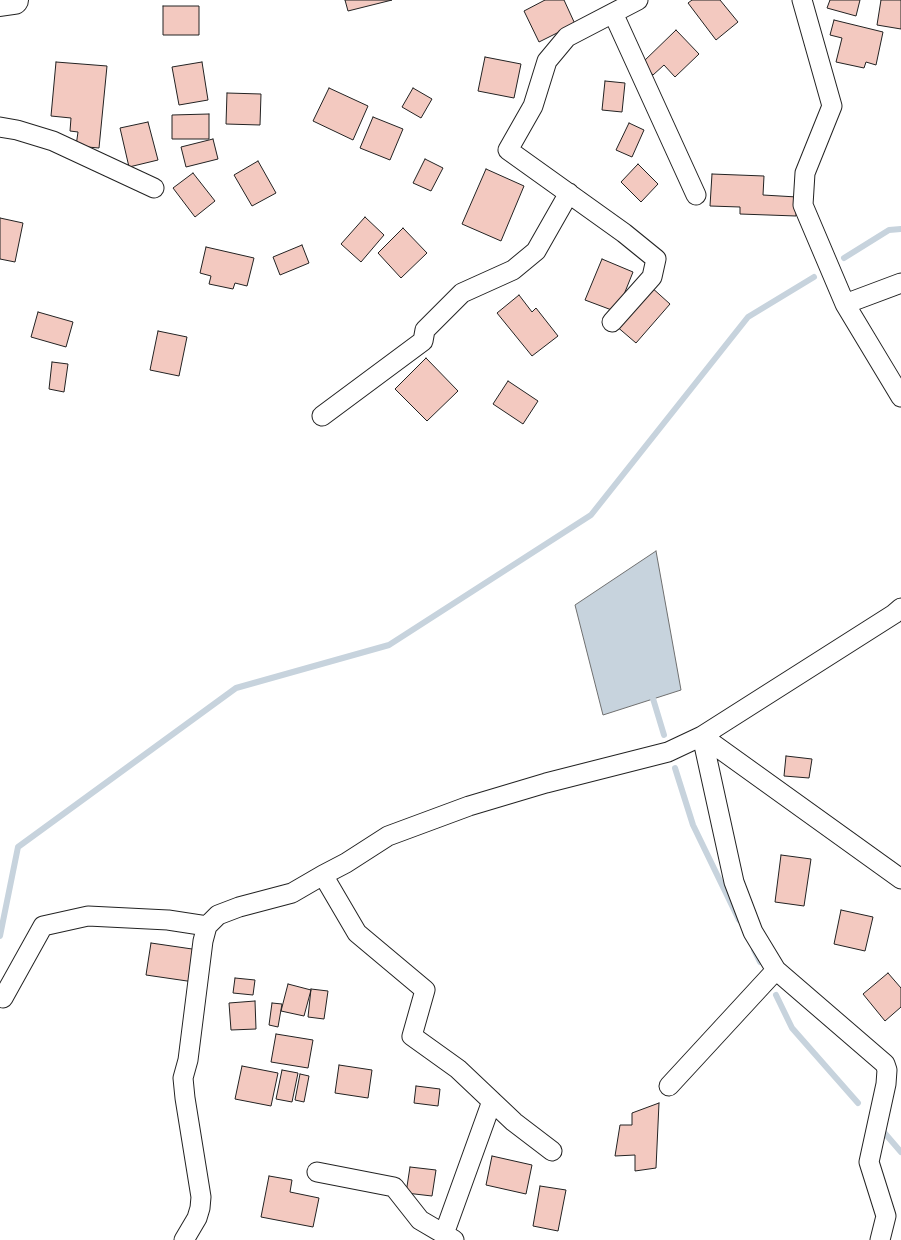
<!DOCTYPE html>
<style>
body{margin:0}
canvas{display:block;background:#fff}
</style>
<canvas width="901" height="1240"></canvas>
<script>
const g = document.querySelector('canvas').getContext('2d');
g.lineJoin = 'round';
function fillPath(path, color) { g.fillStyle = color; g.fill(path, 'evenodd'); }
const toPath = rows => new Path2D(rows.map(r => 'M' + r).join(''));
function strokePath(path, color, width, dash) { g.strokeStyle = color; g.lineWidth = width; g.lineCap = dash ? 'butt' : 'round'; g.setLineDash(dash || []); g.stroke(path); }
const water = toPath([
 [656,551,681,690,603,715,575,605,656,551]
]);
fillPath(water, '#c7d3dd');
strokePath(water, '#6f6f6f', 1);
strokePath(toPath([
 [844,258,889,230,901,229],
 [651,692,664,735],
 [675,768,693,825,739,920],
 [0,936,18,847,236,688,389,645,591,515,748,317,814,277],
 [754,950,760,962],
 [776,995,792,1028,858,1103],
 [882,1130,901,1152]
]), '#c7d3dd', 6);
const building = toPath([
 [345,0,392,0,348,11,345,0],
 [545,0,564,0,575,24,539,42,524,11,545,0],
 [692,0,720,0,738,22,716,40,688,3,692,0],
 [830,0,860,0,856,16,827,8,830,0],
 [881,0,901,0,901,29,877,25,881,0],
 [163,6,199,6,199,35,163,35,163,6],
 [834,20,883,32,876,65,866,62,864,68,836,62,842,38,830,35,834,20],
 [676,30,699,54,675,77,664,65,653,75,642,63,676,30],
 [485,57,521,64,514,98,478,91,485,57],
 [56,62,107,66,99,148,76,146,78,132,70,131,71,118,51,116,56,62],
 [202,62,208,100,179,105,172,67,202,62],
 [605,81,625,83,622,112,602,110,605,81],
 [329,88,368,106,353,140,313,121,329,88],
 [413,88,432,99,421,118,402,107,413,88],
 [227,93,261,94,260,125,226,124,227,93],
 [209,114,209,139,172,139,172,115,209,114],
 [373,117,403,129,390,160,360,148,373,117],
 [148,122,158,160,129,167,120,128,148,122],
 [629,123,644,130,632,157,616,150,629,123],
 [213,139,218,159,186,167,181,147,213,139],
 [425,159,443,168,431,191,413,183,425,159],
 [258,161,276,193,252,206,234,175,258,161],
 [638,164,658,184,641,202,621,182,638,164],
 [486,169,524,186,501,241,462,224,486,169],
 [193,173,215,201,195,217,173,188,193,173],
 [712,174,764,176,763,195,797,197,796,216,740,214,740,207,710,206,712,174],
 [365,217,384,235,361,262,341,244,365,217],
 [0,218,23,223,15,262,0,259,0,218],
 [403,228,427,253,401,278,378,253,403,228],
 [302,245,309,263,280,275,273,257,302,245],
 [206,247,254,258,247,286,235,283,233,289,209,284,211,276,200,273,206,247],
 [602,259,633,272,617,312,585,300,602,259],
 [650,286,670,304,636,343,615,325,650,286],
 [519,295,532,312,536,308,558,336,532,356,497,313,519,295],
 [38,312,73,322,66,347,31,337,38,312],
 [158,331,187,337,179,376,150,370,158,331],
 [426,358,458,391,427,421,395,389,426,358],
 [52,362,68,364,64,392,49,389,52,362],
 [508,381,538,401,523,424,493,404,508,381],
 [786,756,812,759,809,778,784,776,786,756],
 [781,855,811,859,804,906,775,902,781,855],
 [841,910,873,917,865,951,834,944,841,910],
 [151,943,199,950,194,982,146,975,151,943],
 [888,973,901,988,901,1007,885,1021,863,994,888,973],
 [235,978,255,980,253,995,233,993,235,978],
 [288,984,311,990,304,1016,281,1011,288,984],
 [311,989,328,991,324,1019,308,1017,311,989],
 [255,1001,256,1029,231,1030,229,1003,255,1001],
 [272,1003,282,1004,278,1027,269,1025,272,1003],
 [276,1034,313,1040,308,1068,271,1062,276,1034],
 [339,1065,372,1070,368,1098,335,1093,339,1065],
 [242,1066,278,1073,271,1106,235,1099,242,1066],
 [282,1070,298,1073,292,1102,276,1099,282,1070],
 [300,1074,309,1076,304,1102,295,1100,300,1074],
 [416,1086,440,1089,438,1106,414,1103,416,1086],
 [659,1103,656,1168,635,1171,635,1155,615,1156,620,1125,632,1125,632,1113,659,1103],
 [492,1156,532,1165,526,1194,486,1185,492,1156],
 [410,1167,436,1170,432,1196,406,1193,410,1167],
 [269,1176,292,1180,290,1192,319,1198,313,1227,261,1217,269,1176],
 [540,1186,566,1190,558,1231,533,1226,540,1186]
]);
fillPath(building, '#f3c9c0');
strokePath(building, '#222', 1);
const street = toPath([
 [802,0,832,106,805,173,803,205,845,304,901,283],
 [613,13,696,195],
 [0,127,17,130,53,141,154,188],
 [845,304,901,397],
 [612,322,652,277,656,259,624,233,508,150,533,106,547,61,567,37,638,0],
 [322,416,423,341,425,330,462,293,513,270,536,251,569,193],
 [323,875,357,933,425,990,412,1036,458,1069,514,1122,552,1151],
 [0,997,3,998,43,926,88,916,168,920,207,926],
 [669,1086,776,970],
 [317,1172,394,1187,420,1220,454,1240],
 [444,1234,492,1101],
 [184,1240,197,1218,200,1208,201,1197,185,1098,183,1078,188,1060,203,941,207,926,218,915,239,907,292,893,323,875,346,863,388,836,469,806,546,783,668,752,702,736,901,879],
 [880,1240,886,1216,869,1162,886,1084,887,1070,885,1064,776,970,753,932,734,882,702,736,894,614,901,608]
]);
const primary = toPath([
 [0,2,14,0]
]);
strokePath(street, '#222', 21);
strokePath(primary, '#222', 30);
strokePath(street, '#fff', 19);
strokePath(primary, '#fff', 28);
</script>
